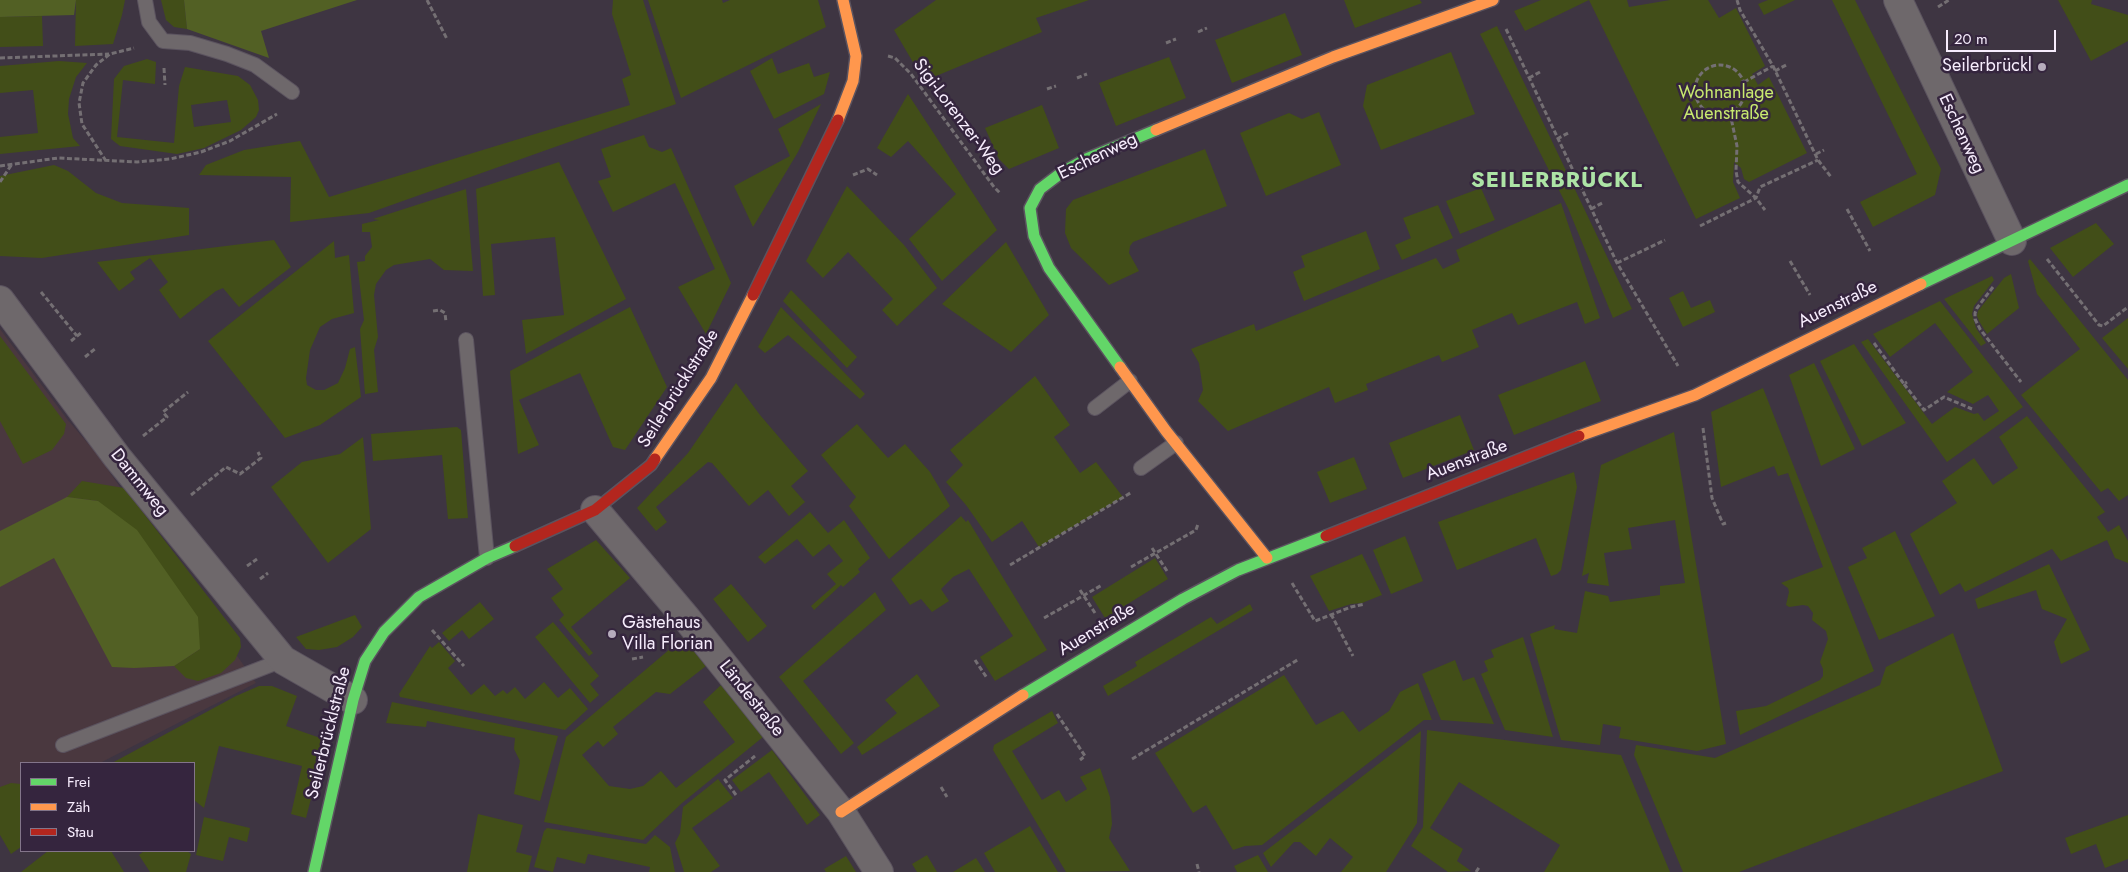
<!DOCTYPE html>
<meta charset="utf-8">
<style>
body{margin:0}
#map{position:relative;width:2128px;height:872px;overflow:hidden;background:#3e3542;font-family:Jost,sans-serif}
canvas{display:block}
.legend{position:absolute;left:20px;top:762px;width:175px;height:90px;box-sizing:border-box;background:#35253e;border:1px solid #83758a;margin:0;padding:6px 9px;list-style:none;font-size:15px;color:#f7edfd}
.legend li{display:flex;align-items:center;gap:10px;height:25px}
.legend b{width:25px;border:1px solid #83758a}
.scale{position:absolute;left:1946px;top:30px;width:110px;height:22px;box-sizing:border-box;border:2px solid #f7edfd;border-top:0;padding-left:6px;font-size:15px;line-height:18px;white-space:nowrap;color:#f7edfd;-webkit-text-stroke:4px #35253e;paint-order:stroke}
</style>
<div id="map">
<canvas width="2128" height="872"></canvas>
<ul class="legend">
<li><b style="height:6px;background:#63d668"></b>Frei</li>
<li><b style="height:6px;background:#ff974d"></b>Zäh</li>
<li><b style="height:6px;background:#b3261e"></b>Stau</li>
</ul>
<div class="scale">20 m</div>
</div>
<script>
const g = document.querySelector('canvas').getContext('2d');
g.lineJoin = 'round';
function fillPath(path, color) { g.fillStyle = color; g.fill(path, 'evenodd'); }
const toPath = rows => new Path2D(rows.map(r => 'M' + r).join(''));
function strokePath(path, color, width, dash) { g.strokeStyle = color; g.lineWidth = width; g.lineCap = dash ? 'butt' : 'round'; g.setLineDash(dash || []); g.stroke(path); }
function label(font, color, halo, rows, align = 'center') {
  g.font = font + ' Jost,sans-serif'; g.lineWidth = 5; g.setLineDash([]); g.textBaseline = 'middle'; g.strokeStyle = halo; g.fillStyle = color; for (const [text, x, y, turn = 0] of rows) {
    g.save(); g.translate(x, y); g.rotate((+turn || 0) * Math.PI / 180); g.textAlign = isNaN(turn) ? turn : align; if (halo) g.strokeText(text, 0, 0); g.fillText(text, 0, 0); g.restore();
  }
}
fillPath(toPath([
 [0,329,67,419,97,454,256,683,100,763,21,763,21,804,0,815]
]), '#4a383f');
fillPath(toPath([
 [76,0,125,0,122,15,113,44,75,46],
 [161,0,184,0,187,29,174,27,166,20],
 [613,0,643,0,676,104,369,213,290,222,291,177,199,175,206,165,244,150,300,141,329,197,630,105,622,79,631,75,612,14],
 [648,0,722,0,723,3,730,0,818,0,826,27,681,98],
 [936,0,1089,0,1036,18,1042,32,924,81,894,30],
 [1344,0,1420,0,1422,3,1355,28],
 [1541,0,1627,0,1629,7,1670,0,1708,0,1719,18,1736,8,1765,66,1752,74,1758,85,1769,77,1807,153,1749,182,1744,179,1741,168,1734,162,1733,182,1740,198,1696,219,1589,0,1525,31,1514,11],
 [1768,0,1795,0,1764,15,1758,4],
 [1832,0,1855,0,1941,169,1935,195,1873,227,1860,202,1917,174],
 [2058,0,2092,0,2091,4,2128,15,2128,41,2091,61],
 [1285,13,1302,55,1232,83,1215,40],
 [42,16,43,46,0,47,0,17],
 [1497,26,1632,309,1613,318,1568,208,1480,34],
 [1451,52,1475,114,1381,150,1363,106,1367,85],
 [1169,57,1186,98,1116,126,1099,83],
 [772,58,778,74,809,63,814,77,830,72,824,94,774,119,750,71],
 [147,59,156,62,155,84,123,80,117,137,174,143,179,86,185,67,238,76,250,85,258,100,259,110,256,117,241,130,204,148,177,154,120,146,111,139,114,79,124,66],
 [227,100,231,122,194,127,191,105],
 [59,61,87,63,76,77,69,99,68,114,73,138,80,146,0,154,0,137,38,133,33,90,0,93,0,66],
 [908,94,997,230,942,281,909,239,956,194,908,141,891,157,877,148],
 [821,104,798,152,753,227,734,186,790,156,778,129],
 [1042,105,1059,148,1009,169,999,159,985,128],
 [1319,112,1341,165,1266,196,1240,133,1289,113,1302,119],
 [644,135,649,147,662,152,671,148,731,283,706,334,678,287,715,269,675,183,613,212,598,181,611,177,601,149],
 [1205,149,1227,206,1133,242,1130,246,1129,253,1139,271,1109,285,1071,248,1065,233,1066,209,1073,200],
 [559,162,626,299,526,354,522,320,564,315,555,237,491,244,495,295,483,296,476,189],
 [54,165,68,171,96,193,122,203,189,208,189,235,42,258,0,256,0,176],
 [847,186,904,245,937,288,897,326,882,310,893,299,848,252,823,278,806,261],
 [1481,188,1495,220,1460,234,1446,201],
 [466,189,473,271,444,270,430,259,394,265,386,270,376,284,374,295,378,337,374,350,378,392,365,394,360,329,364,320,357,262,365,261,365,256,372,247,370,232,362,232,362,224,379,220,373,219],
 [1561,203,1600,318,1585,324,1577,302,1518,325,1512,313,1472,330,1479,347,1442,362,1439,355,1366,384,1368,390,1335,403,1329,387,1228,431,1198,401,1203,390,1199,363,1191,349,1254,324,1256,331,1436,258,1443,269,1460,261,1456,250],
 [1438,205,1453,238,1402,260,1395,245,1411,238,1403,218],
 [2096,223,2114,244,2073,277,2050,248],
 [1366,231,1380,269,1304,301,1293,272,1305,267,1301,256],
 [274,240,291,267,239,307,223,288,216,291,180,319,159,290,168,282,150,258,130,272,135,279,119,291,97,262],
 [334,241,335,258,349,255,354,313,332,319,320,327,310,350,306,378,307,385,316,390,324,390,338,383,345,368,350,349,355,347,361,397,320,425,285,438,208,341],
 [1006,242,1049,315,1011,352,942,304],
 [2030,259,2128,380,2128,495,2119,501,2108,488,2101,492,2021,395,2080,349,2037,294,2028,261],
 [2011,274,2019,308,1987,334,1979,321,1977,316,1978,311,2004,278],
 [1992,276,1994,280,1974,306,1972,314,1976,328,1986,343,1981,346,1944,299],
 [791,290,857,357,847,368,783,301],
 [1683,291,1691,308,1710,300,1715,312,1683,327,1669,298],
 [1940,301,2023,407,1947,462,1861,342,1868,339,1932,424,1955,407,1974,414,1978,413,1984,421,1999,411,1988,395,1973,404,1947,392,1973,372,1935,323,1890,357,1873,334],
 [630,307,667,387,625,450,613,447,580,373,519,400,539,445,518,454,510,371],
 [781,307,865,394,860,399,788,335,765,353,758,347],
 [2128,318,2128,369,2102,338],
 [0,336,66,424,64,434,52,450,23,464,0,421],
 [1854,344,1906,423,1862,446,1820,361],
 [1585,361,1601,401,1514,435,1498,395],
 [1814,363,1855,449,1821,466,1789,375],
 [1035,376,1070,425,1054,437,1080,473,1096,462,1123,497,1039,547,1022,521,992,542,966,505,946,482,963,465,950,450],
 [736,383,760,415,808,471,791,486,805,502,789,516,768,490,749,506,712,463,708,462,656,507,667,522,656,531,637,508,688,453],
 [1763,388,1874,671,1740,735,1736,711,1766,706,1820,680,1823,676,1823,669,1820,662,1828,639,1826,631,1812,620,1813,613,1808,606,1803,605,1789,607,1786,605,1789,592,1788,588,1781,583,1823,567,1788,473,1778,476,1774,466,1721,487,1711,412],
 [1460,415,1474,450,1403,478,1389,443],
 [2027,416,2105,512,2097,517,2108,532,2119,525,2128,541,2128,563,2115,558,2107,540,2061,561,2052,549,1965,592,1960,583,1940,595,1910,534,1957,503,1942,481,1974,458,1993,485,2018,468,1999,437],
 [857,424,888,458,905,444,930,472,950,506,889,559,849,506,856,497,821,455],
 [457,427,461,430,468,518,448,519,442,455,373,461,371,434],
 [1674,432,1726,744,1697,751,1619,738,1621,727,1603,724,1600,745,1561,740,1530,634,1555,625,1554,629,1577,633,1585,591,1608,596,1610,602,1660,595,1660,586,1685,583,1675,520,1628,528,1632,549,1604,553,1609,586,1587,583,1589,573,1582,576,1601,465],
 [363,437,371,529,328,563,271,487,302,462,340,454],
 [1354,457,1367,489,1330,503,1317,472],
 [1574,472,1577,487,1561,570,1557,574,1551,576,1536,538,1457,570,1438,522],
 [82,481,124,488,240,638,241,647,235,660,221,673,198,681,186,678,174,666,200,649,98,501,67,497],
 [810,512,828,533,844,520,870,558,858,569,860,572,843,587,841,585,814,610,811,606,836,584,827,574,843,561,829,544,813,557,797,539,765,564,758,557],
 [961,516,966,522,968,520,1047,650,995,681,980,657,1013,636,969,569,953,577,941,589,949,601,932,612,921,599,910,605,891,579],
 [1895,531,1935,616,1879,640,1848,567,1867,558,1862,548],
 [1405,536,1423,581,1391,594,1373,550],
 [596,540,630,578,571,627,593,653,589,656,559,620,564,615,551,598,563,589,547,569],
 [1362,554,1382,595,1362,603,1351,604,1329,611,1310,576],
 [1155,558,1168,579,1105,618,1092,597],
 [2049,564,2090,650,2061,664,2054,642,2067,619,2042,609,2036,590,1978,609,1975,599],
 [731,584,767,626,748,642,713,599],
 [875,592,886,610,803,681,854,743,841,754,779,677],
 [480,602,494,619,469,639,462,630,449,641,442,633],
 [1250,604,1253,610,1108,696,1103,686,1137,666,1135,662,1211,617,1217,624],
 [355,615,362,627,353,637,337,647,319,650,306,649,296,637],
 [553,622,599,676,590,684,599,695,590,703,535,637],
 [1953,633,2003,771,1739,872,1683,872,1634,755,1636,745,1715,758,1880,685,1886,667],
 [1523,637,1553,737,1505,730,1481,674,1488,671,1484,661,1494,657,1491,650],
 [683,638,706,666,670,694,656,692,613,727,618,734,603,747,598,741,582,755,609,786,630,789,643,786,661,771,676,788,735,742,703,702,721,685,763,737,682,803,643,840,544,822,566,737],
 [439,642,455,661,448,668,471,695,484,684,495,696,503,690,507,694,515,687,525,699,544,682,558,698,570,688,588,709,565,730,400,697,399,694,430,646,432,648],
 [1455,660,1463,681,1474,677,1494,724,1441,720,1422,674],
 [917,674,940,706,862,755,857,747,897,713,885,700],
 [1284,675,1316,725,1343,711,1359,732,1389,711,1400,692,1418,683,1432,720,1424,720,1262,845,1245,846,1233,850,1206,805,1193,813,1155,753],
 [259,686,272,686,297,696,286,726,326,740,306,818,291,814,302,766,219,746,204,808,194,800,194,763,112,763,236,696],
 [392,702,558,736,540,801,514,794,520,761,514,749,515,738,427,721,426,727,386,723],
 [1052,711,1058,723,1012,751,1042,800,1059,790,1066,802,1087,789,1080,777,1100,768,1110,797,1112,824,1109,838,1130,871,1066,872,993,750,994,745],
 [1427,730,1621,755,1670,872,1544,872,1560,845,1459,782,1430,828,1463,849,1457,861,1471,871,1448,872,1411,846,1423,827],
 [1421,731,1417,823,1386,872,1341,872,1353,857,1330,838,1316,856,1300,842,1294,842,1271,867,1263,853],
 [772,750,820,815,807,825,769,772,741,792,732,780],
 [718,779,733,798,692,828,720,866,711,872,684,872,675,843,680,833,683,807],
 [11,783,21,784,21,847,11,854,0,835,0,787],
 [478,814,523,825,516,852,532,856,528,872,467,872],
 [2128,815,2128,859,2105,868,2096,844,2071,854,2065,838],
 [204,817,250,828,247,842,229,837,223,861,196,855],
 [1030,826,1058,872,995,872,984,853],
 [547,828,646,844,655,835,670,847,675,872,649,872,650,867,588,854,585,864,557,857,553,872,534,867,544,831],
 [48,851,111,851,124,872,21,872],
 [144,851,187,851,191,854,186,872,150,872,139,855],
 [927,855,937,872,917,872,912,864],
 [1258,855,1268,872,1237,872,1234,866],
 [846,856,856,872,826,872,824,869],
 [976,858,985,872,953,872]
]), '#424e18');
fillPath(toPath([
 [0,0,76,0,74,15,0,17],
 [184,0,357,0,261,31,269,58,187,29],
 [67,497,98,501,137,530,198,617,200,649,174,666,134,668,112,667,54,558,0,587,0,531]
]), '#526024');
const lane = toPath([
 [145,0,149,22,163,41,190,43,227,54,255,65,292,92],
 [466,340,487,558],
 [1095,408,1130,381],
 [1141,468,1176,443],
 [63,745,283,660]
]);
const street = toPath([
 [1898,0,2012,241],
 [0,300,117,457,283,660,353,700],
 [595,510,687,619,841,812,879,872]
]);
const fast = toPath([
 [1921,284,2128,185],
 [1120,367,1049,268,1034,236,1030,208,1040,189,1061,173,1086,159,1156,130],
 [1023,695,1183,599,1238,570,1326,536],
 [314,872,353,700,365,661,384,632,419,597,487,558,515,546]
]);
const slow = toPath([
 [838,120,853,81,856,56,843,0],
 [1156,130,1333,57,1493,0],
 [1120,367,1166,431,1267,558],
 [1579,436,1695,395,1921,284],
 [655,459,711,378,753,295],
 [841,812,1023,695]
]);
const jam = toPath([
 [753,295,838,120],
 [1326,536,1579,436],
 [515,546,595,510,651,465,655,459]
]);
strokePath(lane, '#5b535f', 16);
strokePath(street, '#5b535f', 30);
strokePath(fast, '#5b535f', 14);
strokePath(slow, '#5b535f', 14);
strokePath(jam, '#5b535f', 14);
strokePath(toPath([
 [427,0,447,39],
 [1737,0,1740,10,1773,66,1818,160,1831,177],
 [1938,7,1949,0],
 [1506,29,1617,263,1678,366],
 [1198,32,1207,28],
 [1166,43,1176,39],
 [888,56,895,58,911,74,994,187,1000,193],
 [0,58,109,54],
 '1695 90a25 25 0 1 1 50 0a25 25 0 1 1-50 0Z',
 [164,68,165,85],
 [1775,71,1788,64],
 [1077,78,1087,74],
 [1529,78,1540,72],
 [1744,82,1773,66],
 [1047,89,1056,86],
 [1730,113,1737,146,1736,171,1738,182,1756,198,1765,210],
 [958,123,967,120],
 [1557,139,1570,132],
 [1816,154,1824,150],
 [106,161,82,124,79,103,83,83,96,65,110,54,134,48],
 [0,166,58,158,137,162,170,159,201,152,230,141,277,114],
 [853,175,868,169,877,175],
 [0,182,12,164],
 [1591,209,1604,202],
 [1847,209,1870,251],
 [1700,226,1756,198,1760,187,1818,160],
 [2047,259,2099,325,2103,326,2128,307],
 [1790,261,1810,295],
 [1617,263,1665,240],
 [1993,287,1977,308,1975,313,1975,319,1980,329,2021,382],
 [41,292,77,336],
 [433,311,440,310,445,313,446,322],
 [71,341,82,332],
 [1874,343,1904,384,1907,382],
 [85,357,96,348],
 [1904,384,1924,410,1944,397,1972,409],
 [1703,428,1712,498,1723,524,1726,523],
 [143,436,167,417,163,412,188,392],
 [191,495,226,467,240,474,261,458,258,452],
 [1152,548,1167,571],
 [1010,565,1132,492],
 [247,566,257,559],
 [1131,567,1196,530,1198,524],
 [260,579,268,573],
 [1292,583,1315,621,1351,607,1365,604],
 [1080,590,1095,613],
 [1331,614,1353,656],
 [1044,618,1102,585],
 [432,630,464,666],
 [632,659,643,657],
 [975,660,987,678],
 [1057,714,1085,756,1080,760],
 [1132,759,1299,659],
 [941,787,947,797],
 [736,795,725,780,755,756],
 [1197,864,1199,872],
 [1476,872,1480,866]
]), '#746f73', 3, [5, 2.5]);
strokePath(lane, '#6e686b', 14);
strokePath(street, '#6e686b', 28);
strokePath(fast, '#63d668', 11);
strokePath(slow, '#ff974d', 11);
strokePath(jam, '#b3261e', 11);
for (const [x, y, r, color] of [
 [2042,67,5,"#b6adbc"],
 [612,634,5,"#b6adbc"]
]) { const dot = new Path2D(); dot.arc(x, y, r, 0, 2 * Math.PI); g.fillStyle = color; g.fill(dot); strokePath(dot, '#35253e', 2); }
label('18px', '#f7edfd', '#35253e', [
 ["Seilerbrückl",2032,67],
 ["Gästehaus",622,624,"left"],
 ["Villa Florian",622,645,"left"]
], 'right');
label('18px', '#c8e96f', '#35253e', [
 ["Wohnanlage",1726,94],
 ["Auenstraße",1726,115]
]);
label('18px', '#f7edfd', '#35253e', [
 ["Sigi-Lorenzer-Weg",958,117,53],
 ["Eschenweg",1961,134,65],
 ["Eschenweg",1098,157,-26],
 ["Auenstraße",1838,305,-26],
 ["Seilerbrücklstraße",679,389,-58],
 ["Auenstraße",1467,461,-21],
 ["Dammweg",139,483,51],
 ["Auenstraße",1097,630,-31],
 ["Ländestraße",751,699,51],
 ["Seilerbrücklstraße",329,733,-76]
]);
g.letterSpacing = '1px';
label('bold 22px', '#ade3a6', '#35253e', [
 ["SEILERBRÜCKL",1557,182]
]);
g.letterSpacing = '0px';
</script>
